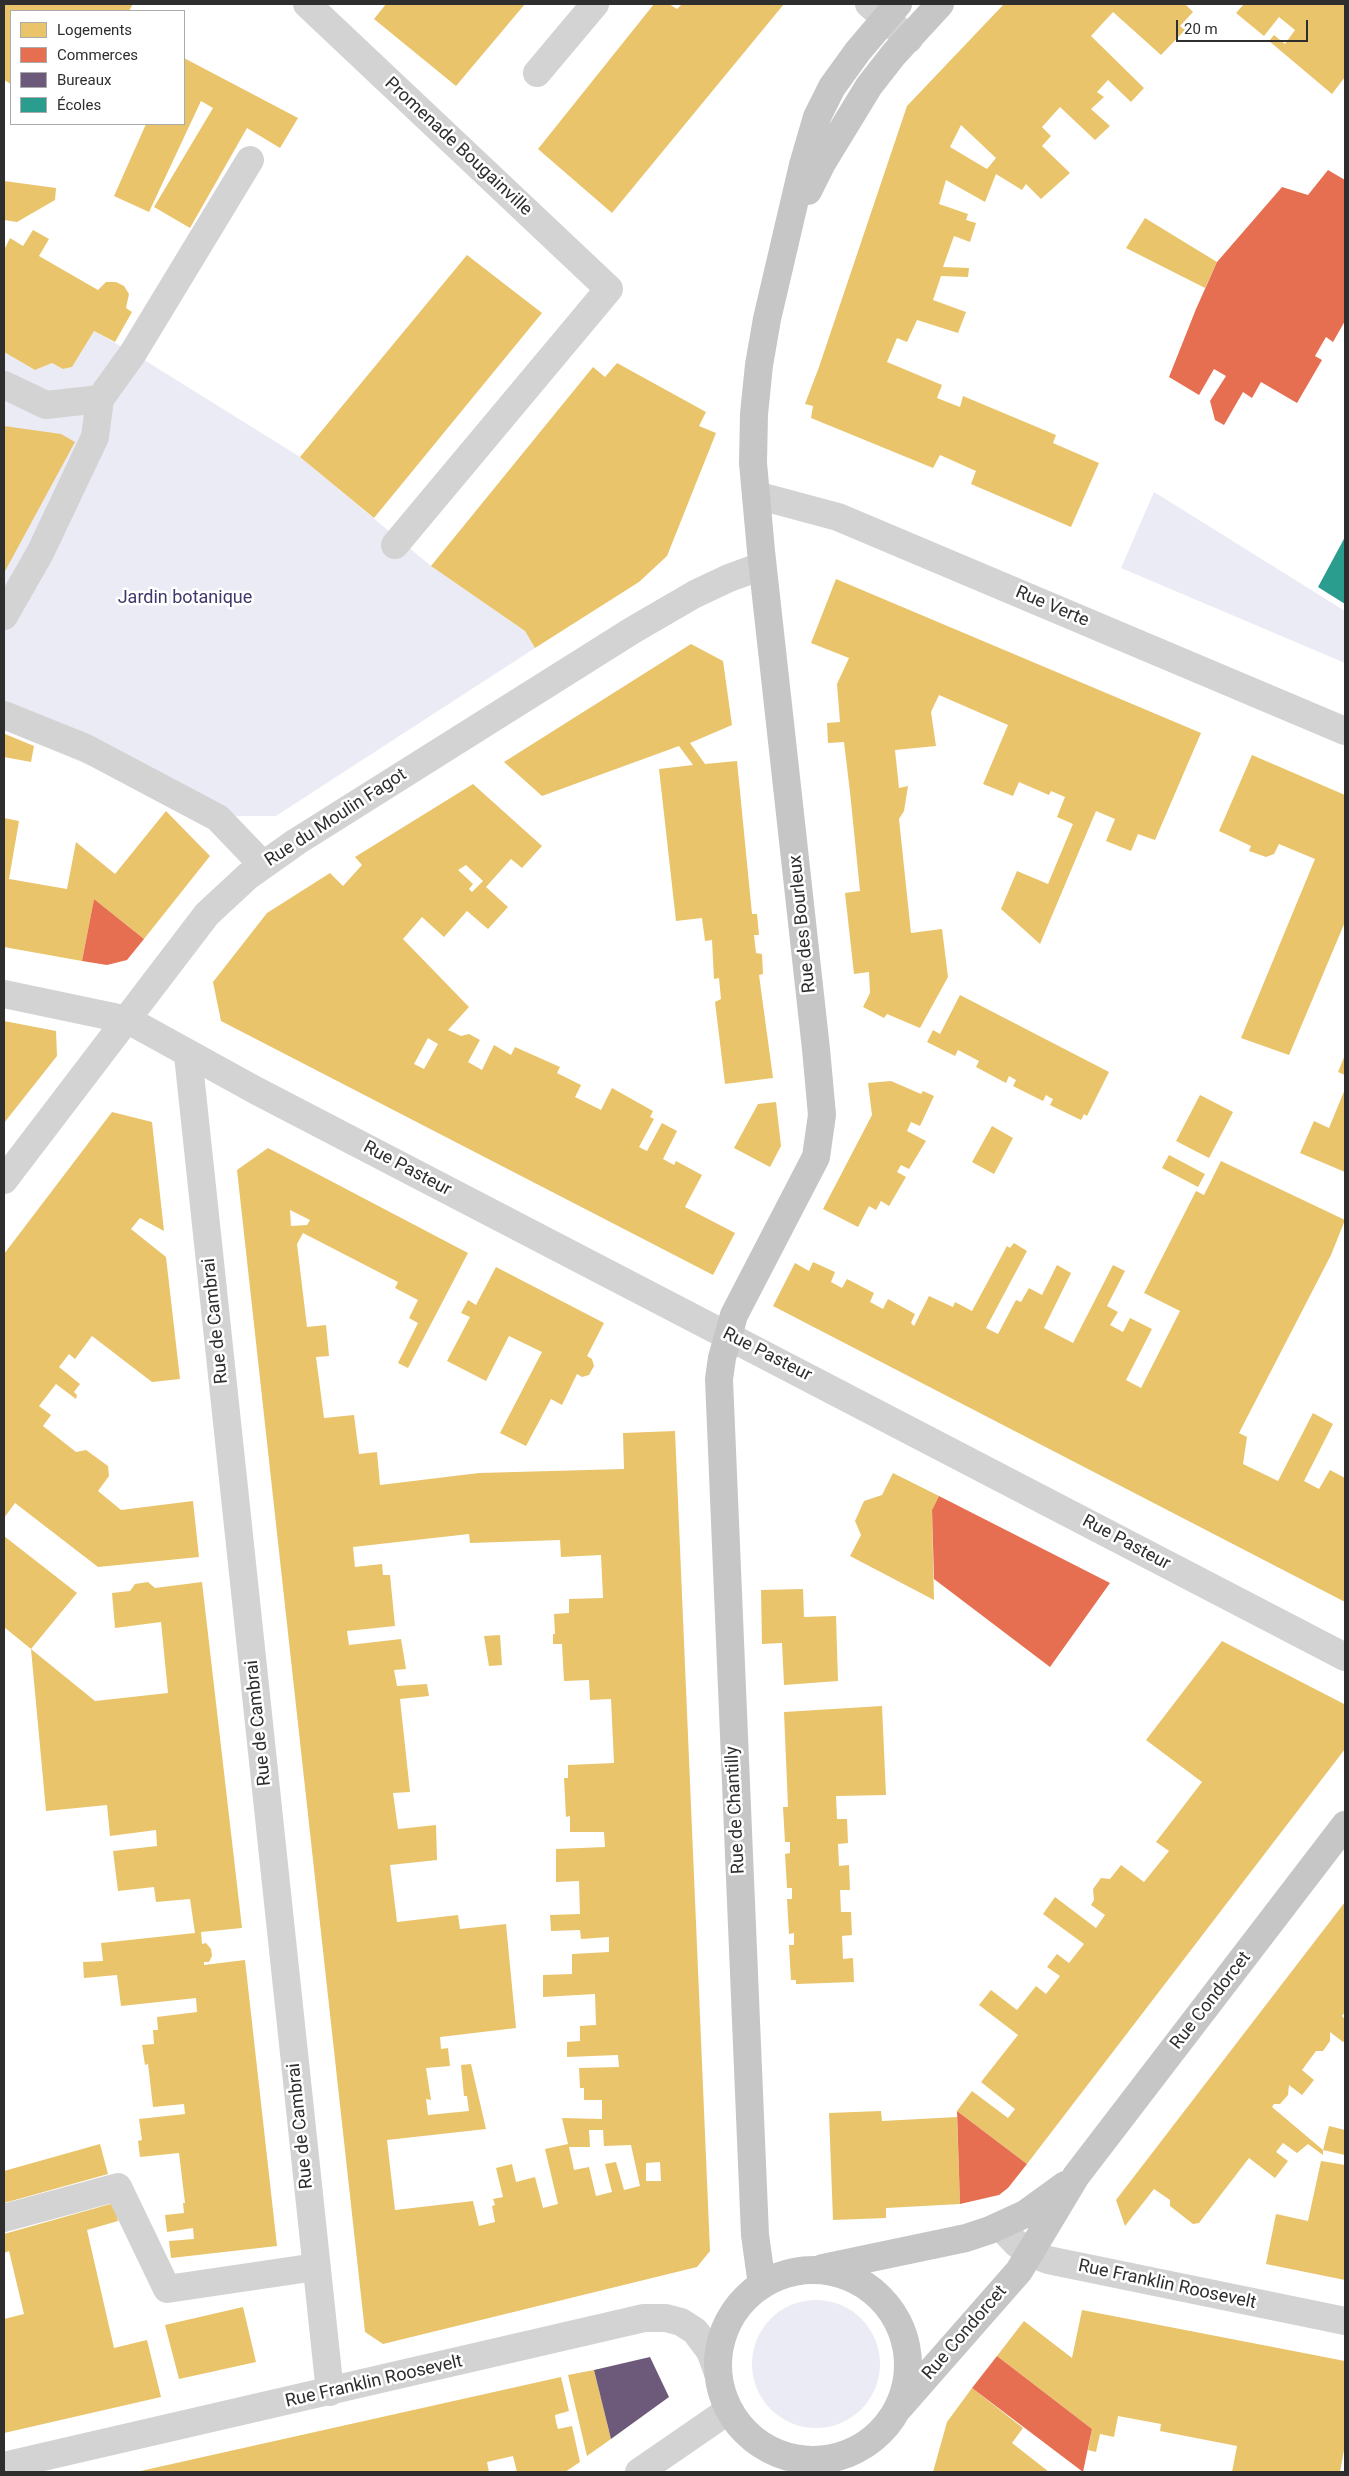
<!DOCTYPE html>
<meta charset="utf-8">
<style>
body{margin:0}
#map{position:relative;width:1349px;height:2476px;overflow:hidden;background:#fff;font-family:Roboto,sans-serif}
canvas{display:block}
.frame{position:absolute;inset:0;border:5px solid #2e2e2e;pointer-events:none}
.legend{position:absolute;left:10px;top:10px;width:175px;height:115px;box-sizing:border-box;background:#fff;border:1px solid #ababab;margin:0;padding:6px 9px;list-style:none;font-size:15px;color:#2e2e2e}
.legend li{display:flex;align-items:center;gap:10px;height:25px}
.legend b{width:25px;border:1px solid #ababab}
.scale{position:absolute;left:1176px;top:20px;width:132px;height:22px;box-sizing:border-box;border:2px solid #2e2e2e;border-top:0;padding-left:6px;font-size:15px;line-height:18px;white-space:nowrap;color:#2e2e2e;-webkit-text-stroke:4px #fff;paint-order:stroke}
</style>
<div id="map">
<canvas width="1349" height="2476"></canvas>
<div class="frame"></div>
<ul class="legend">
<li><b style="height:14px;background:#e9c46a"></b>Logements</li>
<li><b style="height:14px;background:#e76f51"></b>Commerces</li>
<li><b style="height:14px;background:#6d597a"></b>Bureaux</li>
<li><b style="height:14px;background:#2a9d8f"></b>Écoles</li>
</ul>
<div class="scale">20 m</div>
</div>
<script>
const g = document.querySelector('canvas').getContext('2d');
g.lineJoin = 'round';
function fillPath(path, color) { g.fillStyle = color; g.fill(path, 'evenodd'); }
const toPath = rows => new Path2D(rows.map(r => 'M' + r).join(''));
function strokePath(path, color, width, dash) { g.strokeStyle = color; g.lineWidth = width; g.lineCap = dash ? 'butt' : 'round'; g.setLineDash(dash || []); g.stroke(path); }
function label(font, color, halo, rows, align = 'center') {
  g.font = font + ' Roboto,sans-serif'; g.lineWidth = 5; g.setLineDash([]); g.textBaseline = 'middle'; g.strokeStyle = halo; g.fillStyle = color; for (const [text, x, y, turn = 0] of rows) {
    g.save(); g.translate(x, y); g.rotate((+turn || 0) * Math.PI / 180); g.textAlign = isNaN(turn) ? turn : align; if (halo) g.strokeText(text, 0, 0); g.fillText(text, 0, 0); g.restore();
  }
}
fillPath(toPath([
 [94,331,133,353,300,457,431,566,525,631,535,648,276,816,236,816,154,775,146,789,4,730,4,352,35,370,52,363,63,369,72,367],
 [1154,492,1345,611,1345,663,1121,568],
 '752 2364a64 64 0 1 1 128 0a64 64 0 1 1-128 0Z'
]), '#ebebf5');
fillPath(toPath([
 [4,4,133,4,129,11,11,11,11,84,4,80],
 [386,4,525,4,456,86,374,19],
 [654,4,669,4,677,9,682,4,784,4,612,213,538,149],
 [1004,4,1185,4,1193,12,1180,26,1185,30,1161,55,1113,12,1091,36,1144,88,1131,102,1108,80,1097,92,1104,97,1091,109,1110,126,1095,140,1060,107,1042,127,1051,136,1042,146,1070,173,1041,199,1026,184,1022,190,996,174,985,202,946,180,939,204,968,214,966,220,976,223,970,242,954,236,943,267,969,268,968,277,941,276,933,300,966,312,958,333,917,320,907,342,897,338,887,362,942,385,937,398,960,407,963,396,1056,435,1053,443,1099,463,1071,527,971,484,976,471,940,455,933,468,811,418,813,406,805,404,819,367,907,106],
 [961,125,996,158,987,169,950,147],
 [1244,4,1345,4,1345,77,1332,94,1269,41,1274,35,1285,44,1295,30,1279,17,1264,36,1236,13],
 [184,58,298,118,280,148,247,128,190,228,154,207,213,108,201,101,149,212,114,196,146,124,184,124],
 [4,181,56,188,55,200,17,222,4,220],
 [1145,218,1217,262,1205,288,1126,248],
 [33,230,49,239,39,256,98,290,106,282,116,282,124,286,129,294,126,308,132,312,115,342,94,331,72,367,63,369,52,363,35,370,4,352,4,250,10,238,23,246],
 [467,255,542,313,374,518,300,457],
 [617,363,706,412,699,426,716,433,667,556,639,582,535,648,525,631,431,566,593,367,605,377],
 [4,426,61,434,75,442,4,573],
 [836,579,1201,733,1155,840,1138,834,1131,851,1106,841,1115,819,1096,811,1040,944,1001,909,1017,871,1048,884,1073,824,1057,817,1065,797,1051,791,1049,795,1019,782,1013,796,983,784,1008,725,939,695,931,712,936,746,895,750,899,788,908,786,904,811,899,819,911,933,942,929,948,977,920,1028,887,1014,884,1018,863,1007,870,993,869,972,854,974,845,893,860,891,850,792,844,742,828,743,827,723,840,722,837,684,849,658,811,643],
 [691,644,723,661,732,725,690,743,705,764,737,761,752,914,757,914,759,935,754,935,756,953,762,954,763,974,759,975,773,1078,725,1084,715,1002,721,999,719,978,714,979,712,940,705,941,702,918,676,921,659,769,693,765,679,746,542,796,504,762],
 [5,734,34,746,31,762,4,757],
 [1252,755,1345,795,1345,922,1289,1055,1241,1038,1315,859,1279,844,1274,854,1266,857,1249,851,1251,846,1219,831],
 [473,784,542,846,522,868,511,859,486,887,508,907,488,929,467,911,444,937,422,917,403,939,469,1007,448,1030,461,1036,469,1034,480,1040,468,1062,482,1070,494,1045,511,1055,515,1047,560,1067,557,1073,581,1085,575,1097,601,1110,612,1088,653,1111,650,1117,654,1119,639,1147,647,1151,662,1123,677,1131,663,1159,674,1165,676,1161,702,1175,685,1207,735,1233,713,1275,221,1021,213,982,267,913,330,873,343,886,362,865,355,857],
 [466,865,483,881,472,892,469,889,473,884,458,870],
 [428,1038,438,1044,424,1069,414,1064],
 [166,811,210,856,144,939,94,899,82,961,4,947,4,818,19,821,9,879,67,889,76,842,115,874],
 [960,995,1109,1072,1087,1116,1084,1114,1081,1120,1050,1105,1053,1099,1049,1097,1046,1095,1043,1101,1013,1086,1016,1080,1009,1076,1006,1083,976,1067,979,1061,958,1050,955,1056,927,1042,933,1030,940,1034],
 [4,1021,56,1031,57,1056,4,1123],
 [1345,1055,1345,1075,1338,1072],
 [891,1081,921,1094,923,1091,934,1096,920,1126,911,1122,907,1131,926,1141,909,1169,901,1165,897,1172,906,1177,889,1206,881,1201,876,1210,869,1206,858,1227,823,1209,872,1115,868,1083],
 [1345,1089,1345,1172,1300,1153,1314,1121,1329,1128],
 [1200,1095,1233,1112,1209,1158,1176,1141],
 [776,1102,781,1146,770,1167,734,1148,758,1104],
 [112,1112,152,1122,164,1231,140,1218,131,1229,166,1257,180,1379,152,1382,92,1336,75,1359,69,1354,59,1367,80,1384,74,1392,77,1395,76,1399,56,1384,39,1406,51,1415,43,1426,76,1452,86,1450,108,1466,109,1476,98,1491,121,1510,193,1501,199,1557,98,1567,15,1503,4,1518,4,1254],
 [992,1126,1013,1138,994,1174,972,1162],
 [268,1148,468,1253,408,1368,398,1363,418,1323,409,1318,418,1300,395,1288,398,1282,303,1233,297,1244,307,1327,326,1325,329,1356,316,1357,324,1418,354,1415,359,1454,377,1452,380,1485,479,1473,624,1469,623,1433,675,1431,710,2251,697,2267,383,2344,365,2332,237,1170],
 [290,1210,310,1220,307,1225,291,1226],
 [469,1534,470,1543,560,1540,561,1557,601,1555,603,1598,569,1599,569,1613,554,1614,555,1634,553,1634,553,1644,562,1644,564,1681,589,1680,590,1700,611,1699,614,1763,568,1765,568,1778,564,1778,566,1817,570,1816,570,1832,604,1832,605,1847,556,1849,556,1882,579,1881,580,1914,550,1915,551,1931,580,1930,581,1939,609,1937,609,1952,572,1954,572,1974,543,1975,543,1997,595,1994,596,2025,580,2026,580,2041,567,2042,567,2057,618,2055,619,2067,579,2068,580,2088,584,2088,584,2100,602,2100,602,2119,562,2118,568,2144,545,2149,558,2204,543,2208,535,2177,516,2182,512,2164,496,2168,503,2197,493,2199,495,2205,492,2206,495,2222,479,2226,473,2201,395,2210,387,2140,486,2129,471,2064,461,2065,464,2096,467,2096,469,2111,428,2115,426,2099,431,2100,426,2068,450,2066,448,2048,441,2049,440,2037,516,2028,506,1924,460,1929,458,1915,397,1922,390,1865,437,1860,436,1825,398,1829,393,1793,410,1792,400,1699,429,1696,427,1684,397,1686,394,1670,406,1669,401,1639,349,1645,347,1631,395,1626,390,1575,383,1575,382,1564,355,1567,353,1547],
 [589,2130,603,2130,604,2146,631,2145,640,2186,624,2190,616,2162,605,2164,612,2192,596,2196,589,2167,574,2170,569,2147,590,2147],
 [660,2162,661,2181,646,2181,646,2163],
 [1169,1155,1205,1174,1198,1187,1162,1168],
 [1221,1161,1345,1220,1331,1255,1239,1433,1247,1437,1243,1464,1278,1481,1313,1413,1333,1424,1304,1481,1319,1489,1330,1470,1345,1478,1345,1602,773,1306,795,1263,809,1271,813,1262,835,1272,831,1282,842,1288,847,1279,874,1293,870,1302,883,1309,888,1299,915,1314,911,1323,914,1326,929,1296,953,1307,955,1302,972,1311,1007,1246,1010,1248,1014,1243,1027,1251,986,1328,998,1334,1016,1300,1021,1302,1029,1288,1042,1295,1057,1265,1071,1273,1044,1328,1073,1343,1113,1265,1125,1271,1107,1306,1118,1312,1110,1325,1123,1332,1130,1318,1152,1329,1126,1380,1141,1388,1180,1311,1144,1293,1196,1191,1204,1195],
 [496,1267,604,1323,587,1356,592,1359,594,1366,589,1375,582,1377,577,1374,562,1405,551,1399,526,1446,500,1433,542,1352,509,1336,486,1381,447,1361,470,1317,461,1313,468,1300,476,1305],
 [893,1473,939,1496,932,1510,934,1600,850,1556,861,1535,855,1521,864,1501,882,1495],
 [4,1536,77,1593,31,1649,4,1627],
 [148,1582,155,1588,202,1582,242,1928,201,1932,202,1944,206,1943,211,1949,212,1956,209,1962,204,1962,204,1965,245,1960,277,2246,171,2258,169,2241,194,2239,193,2228,167,2232,165,2215,184,2213,183,2203,185,2203,179,2153,140,2157,138,2141,142,2140,139,2119,185,2114,184,2104,153,2107,148,2064,145,2065,142,2045,154,2044,153,2030,158,2030,157,2017,197,2012,196,1998,121,2006,117,1975,84,1978,83,1962,103,1961,101,1943,195,1933,190,1899,156,1902,154,1887,118,1891,113,1851,157,1846,156,1830,110,1836,107,1805,46,1811,31,1649,95,1701,168,1693,161,1622,115,1628,112,1593,130,1591,135,1584],
 [803,1589,804,1617,836,1616,838,1681,784,1685,782,1643,762,1644,761,1590],
 [500,1635,502,1665,489,1666,484,1636],
 [1222,1641,1344,1704,1345,1749,1027,2164,957,2111,972,2091,1008,2118,1015,2109,981,2082,1018,2035,979,2005,991,1990,1017,2010,1036,1986,1046,1994,1060,1976,1047,1967,1057,1954,1069,1963,1084,1944,1043,1914,1055,1897,1096,1928,1105,1915,1091,1905,1094,1900,1093,1889,1101,1878,1110,1879,1121,1865,1144,1882,1169,1851,1156,1842,1202,1782,1146,1740],
 [882,1706,886,1795,836,1796,837,1819,847,1819,848,1843,838,1844,839,1866,849,1865,850,1890,840,1890,841,1912,851,1912,852,1935,842,1936,843,1959,853,1958,854,1982,796,1984,796,1980,791,1980,789,1945,794,1945,794,1933,789,1934,787,1899,792,1899,792,1888,787,1888,785,1854,790,1853,790,1842,785,1842,783,1807,788,1807,784,1712],
 [1345,1902,1345,2012,1342,2016,1345,2019,1345,2040,1343,2042,1330,2032,1330,2041,1323,2051,1316,2051,1302,2070,1314,2080,1302,2095,1289,2085,1288,2095,1280,2104,1274,2104,1272,2107,1323,2150,1329,2126,1345,2130,1345,2155,1323,2150,1323,2155,1308,2144,1297,2153,1283,2143,1276,2152,1288,2161,1275,2178,1249,2158,1199,2223,1193,2224,1170,2206,1170,2200,1154,2189,1125,2226,1116,2200],
 [881,2111,882,2121,957,2117,960,2204,886,2208,886,2218,833,2220,829,2113],
 [100,2144,108,2174,4,2203,4,2171],
 [1321,2161,1345,2165,1345,2280,1266,2264,1276,2214,1308,2221],
 [114,2203,118,2221,87,2230,114,2348,147,2340,161,2397,4,2433,4,2319,24,2314,9,2251,4,2253,4,2234],
 [243,2307,256,2362,179,2379,165,2325],
 [1082,2310,1345,2361,1345,2445,1340,2472,1232,2472,1237,2446,1160,2431,1161,2424,1118,2416,1114,2437,1100,2434,1096,2452,1088,2450,1092,2429,997,2356,1024,2321,1072,2358],
 [594,2370,611,2439,587,2456,568,2375],
 [561,2377,569,2411,555,2415,556,2422,558,2429,572,2426,580,2462,565,2472,517,2472,513,2456,487,2462,489,2472,136,2472],
 [972,2388,1023,2428,1012,2443,1049,2472,933,2472,947,2422]
]), '#e9c46a');
fillPath(toPath([
 [1328,170,1345,180,1345,321,1333,342,1326,337,1315,356,1322,360,1297,403,1261,382,1252,398,1243,392,1224,425,1215,420,1210,401,1226,376,1214,369,1199,395,1169,377,1196,309,1217,262,1282,187,1308,195],
 [94,899,144,939,127,960,107,965,82,961],
 [939,1496,1110,1583,1050,1667,934,1579,932,1510],
 [957,2111,1027,2164,1008,2188,999,2195,960,2204],
 [997,2356,1092,2429,1083,2472,972,2388]
]), '#e76f51');
fillPath(toPath([
 [650,2357,669,2397,611,2439,594,2370]
]), '#6d597a');
fillPath(toPath([
 [1345,537,1345,604,1318,587]
]), '#2a9d8f');
strokePath(toPath([
 [307,4,609,289,395,545],
 [869,4,909,39],
 [537,73,595,4],
 [4,385,46,405,100,399,133,353,250,160],
 [756,495,838,517,1345,731],
 [4,616,40,553,95,437,100,399],
 [4,715,86,748,218,818,263,865],
 [4,994,128,1020,255,1090,1345,1657],
 [188,1055,330,2392],
 [4,1180,207,914,248,876,296,842,633,630,695,594,729,578,762,566],
 [4,2218,118,2187,167,2289,316,2267],
 [1000,2226,1016,2243,1030,2253,1048,2260,1345,2321],
 [4,2466,644,2318,666,2318,681,2322,695,2331,710,2351,718,2373],
 [639,2472,729,2410]
]), '#d3d3d3', 28);
strokePath(toPath([
 [808,191,822,163,869,86,894,54,940,4],
 [823,2268,966,2238,990,2230,1025,2214,1065,2185],
 '718 2365a95 95 0 1 1 190 0a95 95 0 1 1-190 0Z',
 [762,2285,755,2235,719,1379,722,1358,734,1315,816,1157,822,1115,816,1049,761,551,753,463,754,414,759,365,767,319,803,165,817,117,832,87,858,51,898,4],
 [897,2410,1019,2271,1076,2176,1345,1825]
]), '#c6c6c6', 28);
label('18px', '#2e2e2e', '#fff', [
 ["Promenade Bougainville",458,147,43],
 ["Rue Verte",1052,607,23],
 ["Rue du Moulin Fagot",336,818,-33],
 ["Rue des Bourleux",803,924,-96],
 ["Rue Pasteur",407,1169,28],
 ["Rue de Cambrai",216,1321,-96],
 ["Rue Pasteur",767,1355,27],
 ["Rue Pasteur",1126,1543,28],
 ["Rue de Cambrai",259,1723,-96],
 ["Rue de Chantilly",736,1810,-93],
 ["Rue Condorcet",1211,2001,-52],
 ["Rue de Cambrai",301,2126,-96],
 ["Rue Franklin Roosevelt",1167,2285,12],
 ["Rue Condorcet",965,2333,-49],
 ["Rue Franklin Roosevelt",374,2382,-13]
]);
label('18px', '#3f386c', '#fff', [
 ["Jardin botanique",185,598]
]);
</script>
